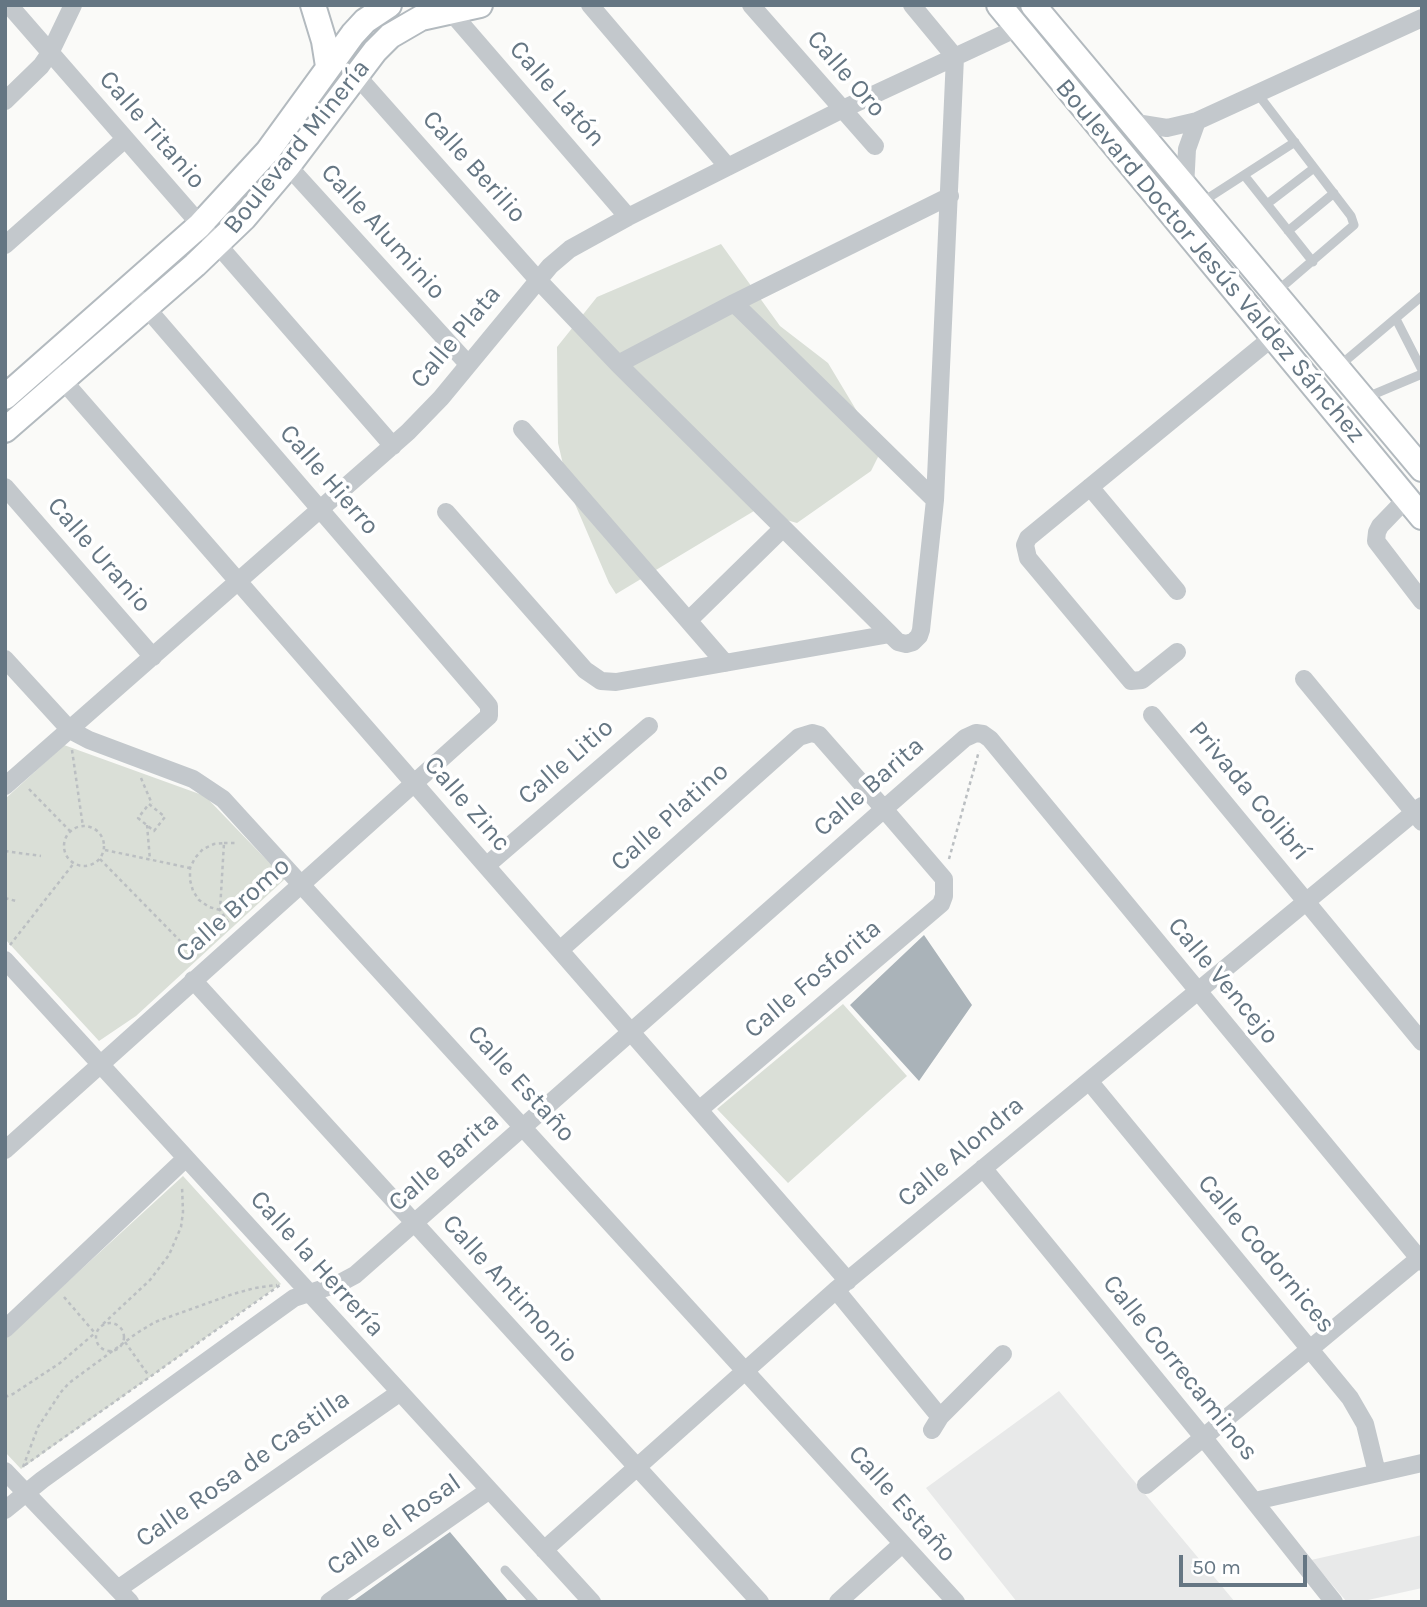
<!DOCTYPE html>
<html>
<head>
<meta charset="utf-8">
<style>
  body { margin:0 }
  #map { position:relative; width:1427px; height:1607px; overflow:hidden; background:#fafaf8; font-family:Karla,sans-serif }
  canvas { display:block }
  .frame { position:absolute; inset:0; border:7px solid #657683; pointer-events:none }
  .scale { position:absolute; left:1179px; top:1555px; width:128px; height:32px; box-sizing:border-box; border:4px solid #657683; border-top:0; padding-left:9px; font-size:21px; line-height:24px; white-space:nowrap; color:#657683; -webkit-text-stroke:5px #fff; paint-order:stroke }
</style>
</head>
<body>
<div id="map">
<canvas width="1427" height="1607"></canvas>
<div class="frame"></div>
<div class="scale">50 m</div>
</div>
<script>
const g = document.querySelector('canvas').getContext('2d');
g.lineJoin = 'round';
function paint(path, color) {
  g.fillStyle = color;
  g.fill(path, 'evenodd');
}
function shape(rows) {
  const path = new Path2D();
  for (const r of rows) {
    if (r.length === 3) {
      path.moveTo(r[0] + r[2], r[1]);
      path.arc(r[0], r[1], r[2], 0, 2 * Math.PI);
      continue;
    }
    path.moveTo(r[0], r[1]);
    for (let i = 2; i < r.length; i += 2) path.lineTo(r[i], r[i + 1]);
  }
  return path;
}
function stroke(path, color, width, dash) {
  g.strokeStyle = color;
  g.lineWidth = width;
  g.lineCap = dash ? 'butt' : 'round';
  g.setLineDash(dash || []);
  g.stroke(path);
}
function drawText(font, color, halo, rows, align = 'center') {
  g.font = font + ' Karla,sans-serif';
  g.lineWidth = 7;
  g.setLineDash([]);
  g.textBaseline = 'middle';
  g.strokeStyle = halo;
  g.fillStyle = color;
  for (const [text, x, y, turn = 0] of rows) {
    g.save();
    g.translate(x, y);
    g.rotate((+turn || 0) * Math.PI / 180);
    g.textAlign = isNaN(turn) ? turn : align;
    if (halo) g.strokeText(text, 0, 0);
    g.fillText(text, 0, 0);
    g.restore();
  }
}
const built = shape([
  [1059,1391,1235,1602,1017,1602,926,1488],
  [1422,1535,1422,1588,1359,1602,1347,1602,1311,1560]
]);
const green = shape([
  [721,244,780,326,828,363,864,423,879,455,871,471,797,523,754,511,616,594,609,583,569,490,558,443,557,347,597,297],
  [64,745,205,796,285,879,136,1016,99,1041,5,939,5,799],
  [843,1004,907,1076,788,1183,717,1109],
  [183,1176,281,1284,21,1469,5,1452,5,1339]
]);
const building = shape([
  [924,935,972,1005,919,1081,850,1005],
  [450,1532,509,1602,352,1602,412,1559]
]);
const path = shape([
  [72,750,83,827],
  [141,778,152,804],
  [29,789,71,832],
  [149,804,165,817,154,831,138,818,149,804],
  [147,825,150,860],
  [84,846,20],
  [224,843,238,843],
  [105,850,190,868],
  [5,851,41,856],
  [100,859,195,956],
  [949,859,979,751],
  [5,898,16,901],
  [220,908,248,910],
  [220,910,209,907,199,900,193,891,190,880,190,868,195,858,203,849,214,844,224,843,220,910,230,925],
  [10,945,74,863],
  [64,1297,94,1332],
  [110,1337,14],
  [103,1324,150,1280,169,1255,181,1227,183,1212,182,1186],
  [125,1342,149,1376],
  [5,1397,13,1394,60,1363,95,1333],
  [25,1465,280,1285],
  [23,1467,38,1427,61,1392,69,1383,137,1333,155,1322,233,1294,255,1288,277,1285]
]);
const lane = shape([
  [1257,93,1351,216,1354,225,1276,292],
  [1244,175,1313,262],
  [1202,202,1295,142],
  [1267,204,1314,168],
  [1288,231,1334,193],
  [1396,319,1422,370],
  [1338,367,1422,296],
  [1365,398,1422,374],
  [505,1570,534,1602]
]);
const street = shape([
  [9,5,393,446],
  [445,5,628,217],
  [590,5,728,167],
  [751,5,875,146],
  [357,76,538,280,618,364,890,634,898,642,906,644,913,642,919,636,921,630,935,500,955,57,912,5],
  [5,101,41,66,50,53,73,5],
  [1130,122,1167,128,1197,121,1422,18],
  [288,166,468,364],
  [1185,188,1187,149,1197,121],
  [5,245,125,139],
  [734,303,935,500],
  [46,361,848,1281],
  [618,364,734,303,950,196],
  [522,429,725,663],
  [5,487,153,657],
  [1090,487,1177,591],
  [1406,499,1380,526,1377,532,1376,541,1422,601],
  [446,512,585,670,601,681,616,682,890,634],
  [689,620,783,528],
  [1177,652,1142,680,1131,681,1028,558,1025,545,1028,538,1273,337],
  [5,659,70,730,89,740,193,779,223,799,956,1602],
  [1304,679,1422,822],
  [1152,715,1422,1042],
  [5,786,408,432,441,398,550,266,570,249,628,217,843,109,1017,28],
  [486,866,649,726],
  [560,950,799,737,812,733,819,735,884,809,944,879,944,896,941,904,699,1110],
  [5,960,592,1602],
  [193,980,760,1602],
  [1089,1081,1350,1398,1365,1424,1377,1473],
  [5,1150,489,716,489,706,485,701,139,299],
  [983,1168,1203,1437,1334,1602],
  [836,1290,940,1417],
  [5,1329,186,1158],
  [932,1430,940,1417,1003,1354],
  [5,1471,130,1602],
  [1146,1485,1422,1256],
  [1255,1501,1422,1463],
  [5,1510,42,1480,294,1298,340,1283,355,1275,884,809,965,738,976,733,983,734,990,739,1422,1262],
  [544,1550,836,1290,1422,806],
  [118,1589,399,1393],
  [329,1602,488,1491],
  [838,1602,902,1544]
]);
const secondary = shape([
  [313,5,324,41,328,66],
  [999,5,1422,517],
  [1033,5,1422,469],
  [5,397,199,226,268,151,353,34,365,21,389,5],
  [5,430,195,265,244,218,288,166,375,51,390,36,421,18,480,5]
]);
const streetNames = [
  ["Calle Oro",846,74,49],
  ["Calle Latón",557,94,49],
  ["Calle Titanio",152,130,49],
  ["Boulevard Minería",297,147,-51],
  ["Calle Berilio",474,167,48],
  ["Calle Aluminio",383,232,48],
  ["Boulevard Doctor Jesús Valdez Sánchez",1210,261,50],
  ["Calle Plata",456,337,-50],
  ["Calle Hierro",329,480,49],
  ["Calle Uranio",99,555,49],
  ["Calle Litio",566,762,-41],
  ["Calle Barita",869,787,-41],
  ["Privada Colibrí",1249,791,50],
  ["Calle Zinc",467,804,49],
  ["Calle Platino",670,817,-42],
  ["Calle Bromo",233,910,-42],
  ["Calle Fosforita",813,979,-40],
  ["Calle Vencejo",1223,981,50],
  ["Calle Estaño",521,1084,48],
  ["Calle Alondra",961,1152,-40],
  ["Calle Barita",444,1162,-41],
  ["Calle Codornices",1266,1254,50],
  ["Calle la Herrería",317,1264,48],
  ["Calle Antimonio",510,1289,48],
  ["Calle Correcaminos",1180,1368,51],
  ["Calle Rosa de Castilla",243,1469,-35],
  ["Calle Estaño",902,1504,48],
  ["Calle el Rosal",394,1525,-35]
];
paint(built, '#e8e9e9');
paint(green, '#dadfd7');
paint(building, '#aab3b9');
stroke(secondary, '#b3babf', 28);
stroke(path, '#bbbfc2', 2.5, [3.5, 3.5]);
stroke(lane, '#c3c8cc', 9);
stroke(street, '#c3c8cc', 18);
stroke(secondary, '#fff', 24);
drawText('26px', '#657683', '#fff', streetNames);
</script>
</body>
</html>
